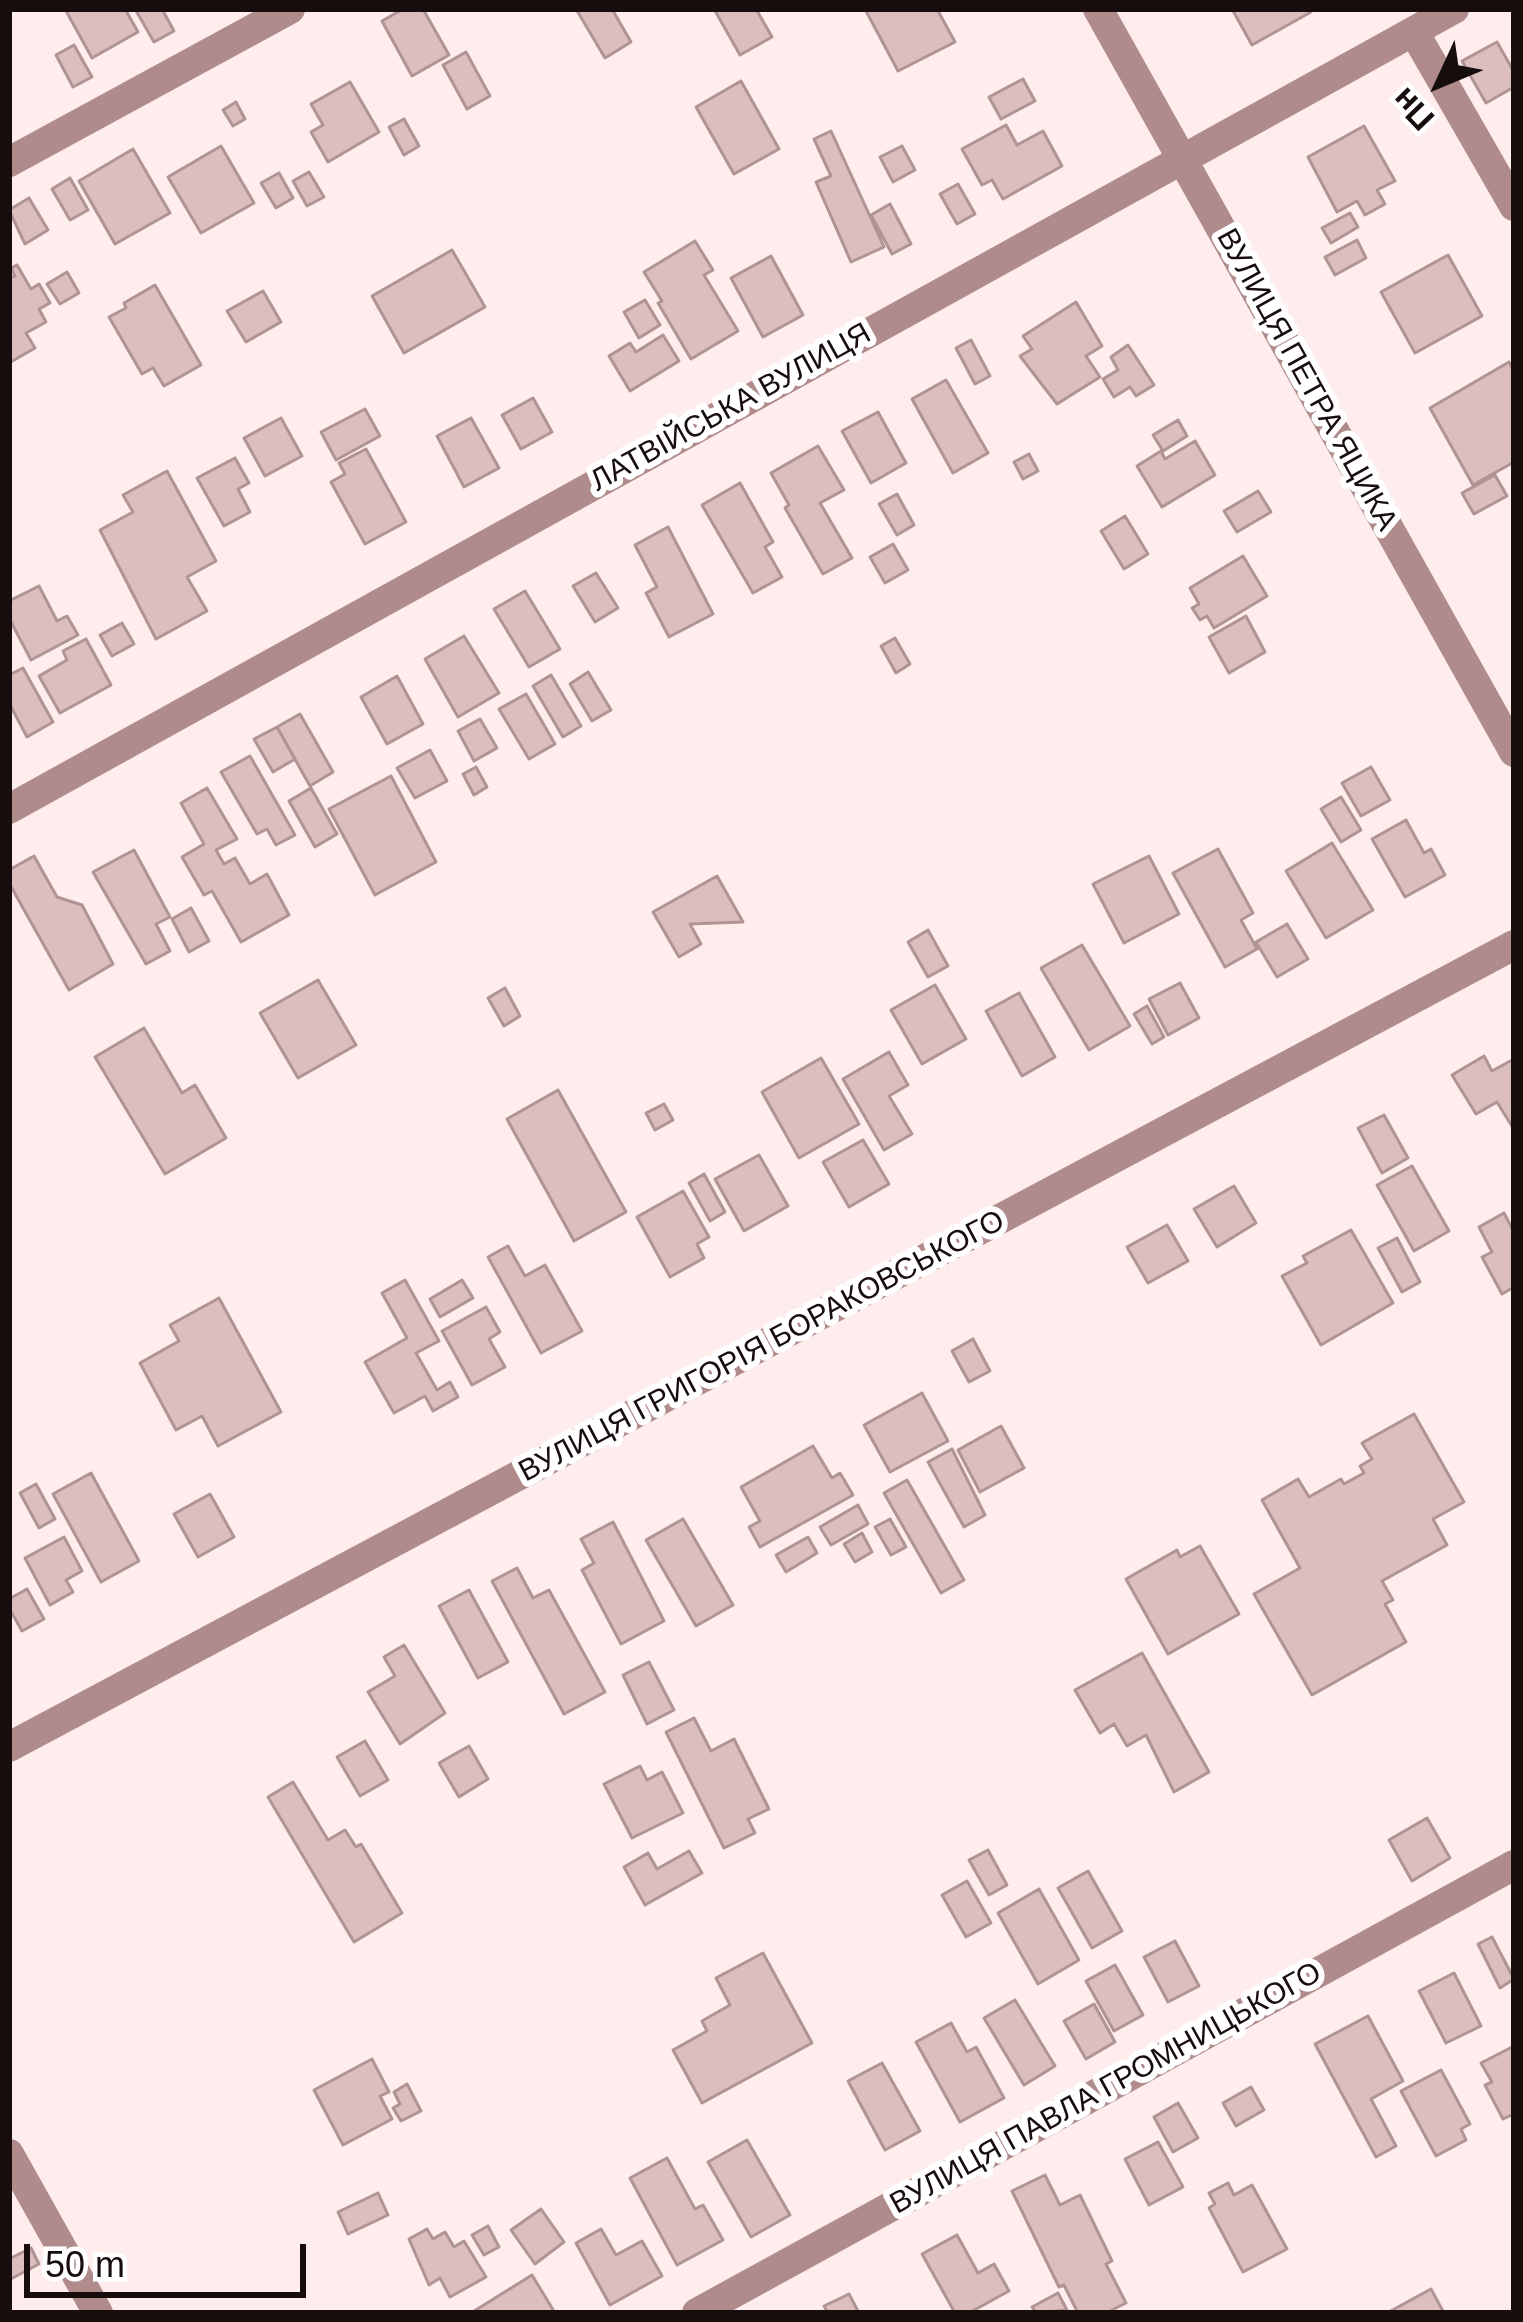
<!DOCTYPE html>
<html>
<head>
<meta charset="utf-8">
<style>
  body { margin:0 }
  #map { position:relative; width:1523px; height:2322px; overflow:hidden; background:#ffecec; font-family:Helvetica,sans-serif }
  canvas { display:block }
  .frame { position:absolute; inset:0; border:12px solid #170d0d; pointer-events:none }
  .north { position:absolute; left:1379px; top:24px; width:120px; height:120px; -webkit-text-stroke:9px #fff; paint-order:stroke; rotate:226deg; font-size:33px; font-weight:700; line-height:48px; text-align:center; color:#170d0d }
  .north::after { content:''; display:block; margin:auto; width:42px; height:54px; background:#170d0d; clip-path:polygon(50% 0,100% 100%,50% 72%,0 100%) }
  .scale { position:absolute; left:24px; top:2244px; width:282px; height:54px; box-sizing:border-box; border:6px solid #170d0d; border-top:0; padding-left:15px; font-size:36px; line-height:42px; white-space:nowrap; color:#170d0d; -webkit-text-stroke:9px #fff; paint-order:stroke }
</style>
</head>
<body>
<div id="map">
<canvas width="1523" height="2322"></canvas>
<div class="frame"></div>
<div class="north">Пн</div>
<div class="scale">50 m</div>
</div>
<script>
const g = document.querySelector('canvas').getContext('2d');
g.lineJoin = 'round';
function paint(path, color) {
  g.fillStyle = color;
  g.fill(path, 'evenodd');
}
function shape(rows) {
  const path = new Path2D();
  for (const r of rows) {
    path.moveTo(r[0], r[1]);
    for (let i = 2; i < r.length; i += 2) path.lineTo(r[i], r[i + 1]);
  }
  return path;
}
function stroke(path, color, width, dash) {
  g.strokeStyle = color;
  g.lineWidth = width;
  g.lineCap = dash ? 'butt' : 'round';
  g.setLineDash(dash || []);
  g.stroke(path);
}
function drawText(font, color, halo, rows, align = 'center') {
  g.font = font + ' Helvetica,sans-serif';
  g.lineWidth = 12;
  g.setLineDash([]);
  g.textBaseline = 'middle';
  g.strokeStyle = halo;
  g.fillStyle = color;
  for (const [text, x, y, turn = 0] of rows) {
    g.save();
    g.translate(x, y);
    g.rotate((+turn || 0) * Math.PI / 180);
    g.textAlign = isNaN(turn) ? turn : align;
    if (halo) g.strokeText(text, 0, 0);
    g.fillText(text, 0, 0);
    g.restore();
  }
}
const building = shape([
  [65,9,125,9,138,32,92,58,65,9],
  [135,9,162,9,174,31,154,42,135,9],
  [403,9,423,9,449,55,412,76,382,21,403,9],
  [576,9,612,9,631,42,605,58,576,9],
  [714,9,756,9,772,37,740,55,714,9],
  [871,9,937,9,955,42,898,71,866,11,871,9],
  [1232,9,1310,9,1311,12,1252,45,1232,9],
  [1497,42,1514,72,1514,87,1486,103,1462,61,1497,42],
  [74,45,92,77,73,87,56,55,74,45],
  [466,52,490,96,467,109,443,65,466,52],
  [1023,79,1035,101,1001,119,989,97,1023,79],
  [741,81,779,149,734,174,696,107,741,81],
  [350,82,379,132,328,162,311,132,323,125,311,104,350,82],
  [236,102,245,119,233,126,223,110,236,102],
  [404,119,419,146,404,155,389,127,404,119],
  [1006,125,1017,145,1043,131,1062,166,1003,199,992,180,982,185,962,149,1006,125],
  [1364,126,1395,181,1377,190,1385,204,1365,215,1357,201,1337,212,1308,157,1364,126],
  [831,131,884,247,851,262,816,182,831,176,814,139,831,131],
  [221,146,254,203,201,233,168,177,221,146],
  [902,146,915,170,893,182,880,157,902,146],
  [133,149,170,213,115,244,79,181,133,149],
  [309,172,324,197,307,206,293,181,309,172],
  [279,173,293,198,276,208,261,183,279,173],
  [70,178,88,210,70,220,52,189,70,178],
  [958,184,975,214,957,224,940,194,958,184],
  [29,198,48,230,25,244,9,210,29,198],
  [890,204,911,244,892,254,871,215,890,204],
  [1350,213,1358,227,1331,243,1322,228,1350,213],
  [1357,240,1366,258,1335,275,1325,257,1357,240],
  [695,241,713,270,704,275,738,331,691,359,658,303,662,301,644,272,695,241],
  [452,250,485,307,404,353,372,296,452,250],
  [1448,255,1482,316,1415,353,1381,292,1448,255],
  [771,256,803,315,763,337,731,278,771,256],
  [17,265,31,289,39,284,50,303,39,309,46,322,26,333,35,348,9,363,9,279,15,276,11,268,17,265],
  [67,272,79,293,60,304,47,284,67,272],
  [155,285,201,365,164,386,153,368,142,374,109,317,126,308,124,303,155,285],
  [263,291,281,322,246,342,227,311,263,291],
  [645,300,660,325,639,338,624,312,645,300],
  [1076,302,1102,346,1086,356,1100,377,1057,404,1020,356,1032,349,1023,336,1076,302],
  [663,335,679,361,630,391,609,356,630,343,636,352,663,335],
  [971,340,990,376,975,384,956,348,971,340],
  [1128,345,1154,385,1136,396,1130,387,1114,397,1103,379,1118,370,1111,357,1128,345],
  [1509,362,1514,371,1514,462,1473,485,1430,408,1509,362],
  [946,380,988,453,953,473,912,399,946,380],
  [533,398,552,432,521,449,502,415,533,398],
  [365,409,380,436,336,460,321,432,365,409],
  [878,412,906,463,871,483,842,431,878,412],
  [281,418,302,456,265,476,244,438,281,418],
  [471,418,499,468,464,487,437,436,471,418],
  [1178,420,1187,436,1163,451,1153,435,1178,420],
  [1195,441,1215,475,1162,507,1137,466,1161,451,1165,459,1195,441],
  [818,446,844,490,820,503,852,558,823,574,785,508,789,505,771,473,818,446],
  [366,449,406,522,365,544,331,482,345,474,339,463,366,449],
  [1029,454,1038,471,1023,479,1014,462,1029,454],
  [235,458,249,483,238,489,250,512,224,526,197,478,235,458],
  [167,471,216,561,187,577,207,611,156,639,100,530,133,512,123,495,167,471],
  [1495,475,1507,496,1474,514,1462,493,1495,475],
  [740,483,773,542,765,547,782,577,753,593,702,505,740,483],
  [1258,491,1271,512,1237,532,1224,511,1258,491],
  [897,494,914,525,897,535,879,504,897,494],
  [1125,516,1148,554,1124,569,1101,531,1125,516],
  [668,527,713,614,669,637,646,593,657,587,635,545,668,527],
  [893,544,908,570,885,583,870,557,893,544],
  [1243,556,1267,596,1214,628,1207,616,1200,620,1192,608,1199,604,1190,588,1243,556],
  [596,573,618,608,595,622,573,586,596,573],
  [39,586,57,621,67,616,78,635,31,660,9,618,9,601,39,586],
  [525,591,560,649,529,667,494,609,525,591],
  [1246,616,1265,652,1229,673,1209,637,1246,616],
  [122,623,134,644,112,656,100,635,122,623],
  [464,636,499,693,458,717,425,659,464,636],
  [895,638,910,664,896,673,881,646,895,638],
  [86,639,111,685,60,713,39,676,67,660,63,651,86,639],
  [23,668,53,722,27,737,9,703,9,675,23,668],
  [588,672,611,710,592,721,570,684,588,672],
  [551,675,581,726,563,737,533,686,551,675],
  [397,676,423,724,387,744,361,697,397,676],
  [526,694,555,744,529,759,499,709,526,694],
  [300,714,333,772,310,786,277,727,300,714],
  [480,719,497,748,474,761,458,731,480,719],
  [277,727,295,759,273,772,254,739,277,727],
  [430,750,447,781,415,798,397,768,430,750],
  [250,756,295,835,276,845,267,829,257,834,221,772,250,756],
  [476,767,487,787,474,795,463,774,476,767],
  [1371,767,1390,800,1361,816,1342,783,1371,767],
  [391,776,436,862,375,895,329,809,391,776],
  [207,788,237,839,216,850,224,864,235,858,250,884,267,874,289,915,241,942,212,891,204,895,182,857,204,844,181,803,207,788],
  [311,788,337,834,315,847,289,801,311,788],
  [1341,797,1361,830,1341,842,1321,809,1341,797],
  [1406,820,1424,853,1431,849,1445,875,1405,897,1372,839,1406,820],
  [1332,843,1373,910,1326,938,1286,871,1332,843],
  [1218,849,1253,913,1241,920,1257,949,1225,967,1173,873,1218,849],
  [134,850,170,917,156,924,170,951,146,964,93,872,134,850],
  [34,856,57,897,82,905,113,964,69,990,9,883,9,870,34,856],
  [1149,856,1179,914,1124,943,1093,884,1149,856],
  [717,876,743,922,690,924,701,944,679,957,653,912,717,876],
  [191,908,209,941,189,952,172,919,191,908],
  [1287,924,1308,959,1277,977,1256,942,1287,924],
  [928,930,948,966,928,977,908,942,928,930],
  [1082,945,1130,1026,1089,1050,1041,968,1082,945],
  [318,980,356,1045,298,1078,260,1013,318,980],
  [1180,983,1199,1018,1168,1035,1149,999,1180,983],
  [935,985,966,1039,922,1064,891,1010,935,985],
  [505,988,520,1016,504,1026,488,998,505,988],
  [1019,993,1055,1057,1022,1076,986,1011,1019,993],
  [1147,1006,1164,1037,1152,1044,1134,1014,1147,1006],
  [144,1028,182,1093,195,1085,226,1138,165,1174,95,1057,144,1028],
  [889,1052,908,1085,889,1096,912,1134,884,1150,843,1079,889,1052],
  [1484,1056,1492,1071,1514,1059,1513,1128,1497,1102,1476,1114,1452,1075,1484,1056],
  [821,1058,859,1124,799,1158,762,1092,821,1058],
  [558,1090,626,1212,574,1241,507,1119,558,1090],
  [664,1104,673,1120,655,1130,646,1113,664,1104],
  [1384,1115,1408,1158,1382,1173,1358,1128,1384,1115],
  [863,1140,889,1184,849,1207,823,1162,863,1140],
  [759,1155,788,1206,744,1231,715,1179,759,1155],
  [1412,1166,1449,1231,1414,1251,1377,1185,1412,1166],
  [704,1174,725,1212,710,1221,689,1183,704,1174],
  [1234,1186,1256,1223,1217,1247,1194,1209,1234,1186],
  [683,1191,709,1237,697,1244,704,1258,670,1277,637,1217,683,1191],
  [1504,1213,1514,1232,1514,1287,1502,1294,1482,1257,1492,1252,1479,1227,1504,1213],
  [1167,1225,1188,1261,1148,1283,1127,1247,1167,1225],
  [1351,1230,1393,1303,1321,1345,1282,1276,1307,1263,1303,1256,1351,1230],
  [1397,1238,1420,1282,1402,1292,1378,1248,1397,1238],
  [508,1246,525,1276,545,1265,582,1331,541,1353,488,1257,508,1246],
  [405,1280,439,1341,416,1353,437,1390,450,1382,458,1397,433,1411,425,1396,394,1413,365,1362,407,1338,382,1293,405,1280],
  [462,1280,473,1298,440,1317,430,1299,462,1280],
  [219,1298,281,1412,218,1446,202,1416,176,1430,140,1363,179,1341,170,1325,219,1298],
  [486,1307,500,1332,489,1339,505,1367,472,1385,442,1331,486,1307],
  [973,1339,990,1371,969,1382,952,1351,973,1339],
  [922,1393,948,1441,890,1472,864,1425,922,1393],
  [1414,1414,1464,1502,1433,1519,1447,1545,1382,1581,1393,1600,1385,1604,1406,1642,1312,1695,1254,1594,1300,1568,1262,1500,1298,1479,1309,1497,1341,1479,1344,1484,1364,1473,1360,1466,1372,1459,1362,1443,1414,1414],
  [1001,1426,1024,1468,980,1492,958,1450,1001,1426],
  [813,1446,832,1478,840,1473,853,1495,760,1547,749,1527,760,1521,741,1487,813,1446],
  [952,1449,985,1515,964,1527,928,1462,952,1449],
  [91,1473,139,1561,101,1582,53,1494,91,1473],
  [907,1480,964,1580,941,1593,884,1493,907,1480],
  [36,1484,55,1519,39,1528,20,1493,36,1484],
  [210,1494,234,1537,198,1557,174,1514,210,1494],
  [858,1505,868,1524,831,1545,820,1527,858,1505],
  [683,1519,733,1605,696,1626,646,1540,683,1519],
  [890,1519,906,1547,891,1555,875,1527,890,1519],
  [613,1522,664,1621,621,1644,582,1570,594,1563,581,1539,613,1522],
  [862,1533,872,1552,855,1562,844,1544,862,1533],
  [64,1537,82,1571,66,1580,73,1592,50,1605,25,1558,64,1537],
  [808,1537,817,1553,786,1572,776,1555,808,1537],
  [1200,1546,1239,1614,1168,1654,1126,1579,1177,1550,1180,1557,1200,1546],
  [517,1568,533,1598,549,1590,605,1692,564,1714,492,1581,517,1568],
  [27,1589,44,1619,22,1631,9,1608,9,1599,27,1589],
  [469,1590,508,1662,478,1678,439,1606,469,1590],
  [404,1645,445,1713,400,1744,368,1692,395,1676,384,1657,404,1645],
  [1142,1653,1209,1772,1174,1792,1146,1735,1127,1746,1114,1724,1100,1733,1075,1690,1142,1653],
  [649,1662,674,1710,647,1724,623,1675,649,1662],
  [694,1718,711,1751,734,1739,769,1809,748,1819,755,1833,724,1848,666,1732,694,1718],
  [365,1741,388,1780,360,1796,337,1757,365,1741],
  [469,1746,488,1779,459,1797,439,1763,469,1746],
  [640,1766,647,1780,662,1772,683,1813,632,1838,604,1784,640,1766],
  [293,1782,328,1840,345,1830,356,1847,361,1844,402,1913,354,1942,268,1797,293,1782],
  [1427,1818,1450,1858,1412,1881,1389,1840,1427,1818],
  [988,1850,1007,1885,989,1895,969,1860,988,1850],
  [689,1851,702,1873,645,1905,624,1867,648,1853,657,1869,689,1851],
  [1088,1871,1122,1931,1092,1948,1058,1888,1088,1871],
  [967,1881,991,1923,966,1937,942,1895,967,1881],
  [1039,1889,1079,1960,1038,1984,998,1913,1039,1889],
  [1492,1937,1514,1979,1500,1988,1478,1944,1492,1937],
  [1175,1941,1199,1986,1168,2002,1144,1957,1175,1941],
  [763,1953,812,2043,702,2103,673,2050,707,2031,702,2021,730,2005,716,1978,763,1953],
  [1115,1965,1143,2015,1114,2031,1086,1981,1115,1965],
  [1454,1973,1481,2026,1446,2043,1419,1991,1454,1973],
  [1015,2000,1055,2066,1024,2085,984,2018,1015,2000],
  [1094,2004,1115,2042,1086,2059,1064,2021,1094,2004],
  [1368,2016,1403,2081,1371,2099,1396,2146,1376,2157,1315,2044,1368,2016],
  [951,2023,967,2052,976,2047,1004,2098,960,2122,916,2042,951,2023],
  [1514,2046,1514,2114,1503,2119,1485,2085,1492,2082,1481,2063,1514,2046],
  [372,2059,389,2092,380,2096,392,2119,343,2145,314,2090,372,2059],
  [882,2063,920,2131,885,2150,848,2081,882,2063],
  [1441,2070,1470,2124,1461,2129,1466,2140,1436,2156,1401,2091,1441,2070],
  [407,2084,421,2111,401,2121,393,2108,400,2104,394,2092,407,2084],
  [1251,2087,1264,2110,1236,2126,1223,2103,1251,2087],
  [1178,2103,1198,2138,1173,2152,1154,2117,1178,2103],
  [747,2140,790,2215,751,2237,708,2162,747,2140],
  [1158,2142,1183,2187,1149,2205,1125,2159,1158,2142],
  [667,2158,695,2209,703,2205,723,2240,677,2265,630,2178,667,2158],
  [1045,2175,1060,2205,1080,2195,1112,2261,1106,2264,1126,2303,1106,2313,1078,2313,1064,2285,1059,2287,1012,2191,1045,2175],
  [1228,2183,1234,2195,1252,2185,1287,2249,1243,2272,1209,2208,1215,2204,1209,2193,1228,2183],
  [378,2193,388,2215,348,2234,338,2212,378,2193],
  [541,2209,564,2242,535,2264,511,2230,541,2209],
  [488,2226,499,2247,484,2255,472,2235,488,2226],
  [427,2229,433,2239,445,2232,454,2247,464,2241,486,2277,450,2297,440,2278,429,2285,409,2239,427,2229],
  [601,2229,616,2255,642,2241,662,2276,610,2305,576,2243,601,2229],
  [957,2235,978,2273,994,2264,1009,2291,969,2313,955,2313,922,2254,957,2235],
  [31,2248,39,2264,9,2280,9,2259,31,2248],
  [532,2275,555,2313,471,2313,532,2275],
  [1431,2289,1444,2313,1387,2313,1431,2289],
  [1058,2293,1067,2310,1036,2313,1032,2307,1058,2293],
  [849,2294,859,2313,828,2313,824,2306,849,2294]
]);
const minor = shape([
  [1098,9,1514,752],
  [1414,32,1514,206],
  [9,162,290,9],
  [9,809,1454,9],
  [9,1747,1514,945],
  [9,2154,98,2313],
  [697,2313,1514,1865]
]);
const streetNames = [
  ["ВУЛИЦЯ ПЕТРА ЯЦИКА",1306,380,61],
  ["ЛАТВІЙСЬКА ВУЛИЦЯ",731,408,-29],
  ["ВУЛИЦЯ ГРИГОРІЯ БОРАКОВСЬКОГО",762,1347,-28],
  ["ВУЛИЦЯ ПАВЛА ГРОМНИЦЬКОГО",1106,2089,-29]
];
paint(building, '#dcbebf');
stroke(building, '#b09494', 3);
stroke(minor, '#af8b8b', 30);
drawText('30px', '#170d0d', '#fff', streetNames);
</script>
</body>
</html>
